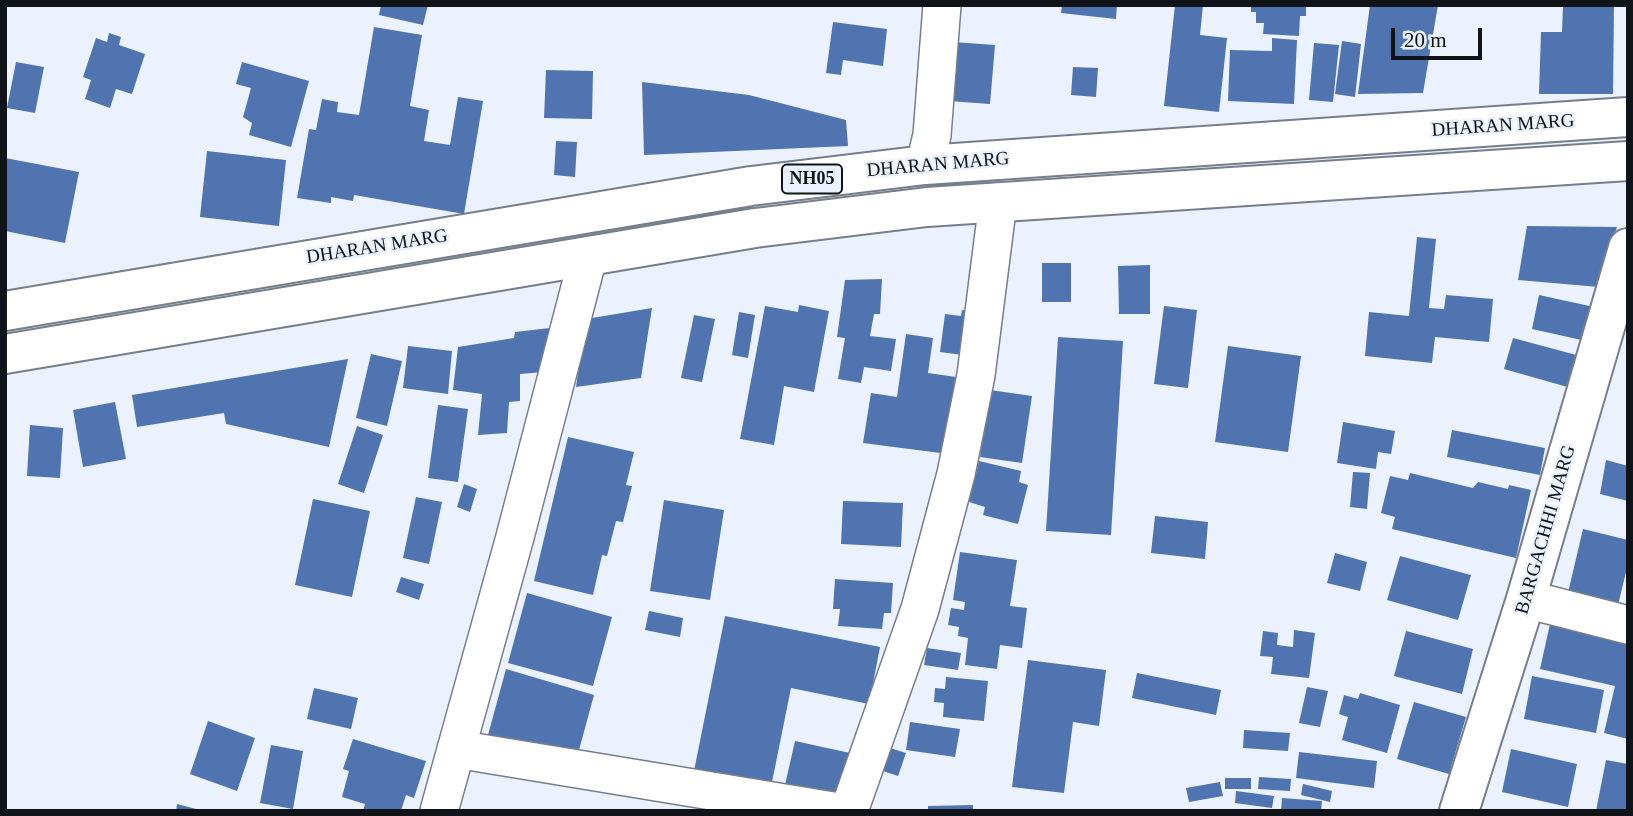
<!DOCTYPE html>
<html>
<head>
<meta charset="utf-8">
<style>
  body { margin:0 }
  #map { position:relative; width:1633px; height:816px; overflow:hidden; background:#ebf2fd; font-family:"Times New Roman",serif }
  canvas { display:block }
  .frame { position:absolute; inset:0; border:7px solid #101317; pointer-events:none }
  .scale { position:absolute; left:1391px; top:28px; width:91px; height:32px; box-sizing:border-box; border:4px solid #101317; border-top:0; padding-left:9px; font-size:21px; line-height:24px; white-space:nowrap; color:#101317; -webkit-text-stroke:5px #ebf2fd; paint-order:stroke }
</style>
</head>
<body>
<div id="map">
<canvas width="1633" height="816"></canvas>
<div class="frame"></div>
<div class="scale">20 m</div>
</div>
<script>
const g = document.querySelector('canvas').getContext('2d');
g.lineJoin = 'round';
function paint(path, color) {
  g.fillStyle = color;
  g.fill(path, 'evenodd');
}
function shape(rows) {
  const path = new Path2D();
  for (const r of rows) {
    path.moveTo(r[0], r[1]);
    for (let i = 2; i < r.length; i += 2) path.lineTo(r[i], r[i + 1]);
  }
  return path;
}
function stroke(path, color, width, dash) {
  g.strokeStyle = color;
  g.lineWidth = width;
  g.lineCap = dash ? 'butt' : 'round';
  g.setLineDash(dash || []);
  g.stroke(path);
}
function drawText(font, color, halo, rows, align = 'center') {
  g.font = font + ' "Times New Roman",serif';
  g.lineWidth = 5;
  g.setLineDash([]);
  g.textBaseline = 'middle';
  g.strokeStyle = halo;
  g.fillStyle = color;
  for (const [text, x, y, turn = 0] of rows) {
    g.save();
    g.translate(x, y);
    g.rotate((+turn || 0) * Math.PI / 180);
    g.textAlign = isNaN(turn) ? turn : align;
    if (halo) g.strokeText(text, 0, 0);
    g.fillText(text, 0, 0);
    g.restore();
  }
}
const building = shape([
  [381,5,428,5,423,25,379,15],
  [1062,5,1117,5,1116,19,1061,13],
  [1175,5,1203,5,1200,35,1227,38,1219,112,1164,106],
  [1251,5,1306,5,1306,16,1300,16,1299,36,1263,34,1264,23,1256,23,1256,12,1251,12],
  [1370,5,1438,5,1423,93,1358,94],
  [1563,5,1614,5,1613,94,1539,94,1541,32,1562,32],
  [833,22,887,29,883,66,843,60,841,75,826,73],
  [374,27,422,35,410,106,429,110,424,141,450,145,458,97,483,101,464,214,354,195,353,201,331,197,331,203,297,198,309,129,316,130,322,99,338,102,337,112,359,115],
  [109,33,121,37,119,45,145,54,132,94,116,89,110,108,85,99,91,80,83,77,96,38,107,42],
  [1272,38,1297,40,1294,104,1228,101,1230,50,1272,51],
  [1342,41,1361,44,1355,97,1335,94],
  [953,42,995,45,990,104,949,101],
  [1314,43,1339,45,1333,102,1309,100],
  [16,62,44,67,35,113,7,108],
  [242,62,309,81,291,147,249,135,252,123,243,117,251,88,236,84],
  [1073,67,1098,68,1096,97,1071,95],
  [546,70,593,71,592,119,544,118],
  [642,82,749,95,846,120,848,146,644,155],
  [556,141,577,142,575,177,554,175],
  [207,151,286,160,279,226,200,217],
  [5,158,79,172,65,243,5,231],
  [1527,226,1617,227,1599,287,1518,280],
  [1417,237,1436,239,1429,308,1444,309,1446,295,1493,299,1489,342,1435,337,1432,363,1365,356,1369,312,1409,316],
  [1042,263,1071,263,1071,302,1042,302],
  [1150,265,1150,314,1119,314,1118,266],
  [882,279,880,314,874,314,870,336,896,339,891,371,864,367,861,383,838,379,845,338,837,337,845,280],
  [1539,295,1594,307,1586,341,1532,329],
  [799,305,829,311,814,392,784,386,774,445,740,439,765,306,798,312],
  [1164,306,1197,310,1188,388,1154,384],
  [652,308,641,378,576,387,586,319],
  [962,310,977,312,963,355,940,352,945,314,961,316],
  [739,312,755,315,748,358,732,355],
  [694,315,715,319,702,382,681,378],
  [550,328,544,372,520,374,520,401,509,402,507,433,478,435,482,394,453,390,458,347,514,338,515,332],
  [906,334,933,338,928,373,956,377,954,394,956,455,863,443,871,393,897,397],
  [1058,337,1123,341,1111,535,1046,531],
  [1513,338,1580,356,1571,388,1504,369],
  [408,346,452,351,448,394,403,388],
  [1228,346,1301,356,1288,452,1215,442],
  [371,354,402,361,387,426,356,418],
  [348,359,329,447,226,424,224,413,137,427,132,395],
  [990,390,1032,396,1022,463,980,457],
  [115,402,126,459,83,467,73,410],
  [438,405,468,409,458,482,428,478],
  [1343,422,1395,431,1391,454,1378,452,1376,469,1337,463],
  [30,425,63,428,60,478,27,476],
  [357,426,383,435,364,493,338,484],
  [1452,430,1545,448,1540,475,1447,457],
  [568,437,634,452,626,485,632,486,623,522,616,521,607,556,602,555,593,595,534,581],
  [1606,460,1628,466,1628,501,1600,494],
  [979,461,1021,471,1019,482,1028,485,1018,524,983,515,985,507,969,502],
  [1353,472,1370,473,1367,509,1350,507],
  [1410,473,1473,488,1478,482,1508,489,1509,485,1531,490,1516,558,1392,529,1395,517,1381,513,1390,476,1408,480],
  [464,484,477,489,470,512,457,507],
  [416,497,442,502,429,564,403,558],
  [313,499,370,511,352,597,295,585],
  [664,500,724,510,710,600,650,591],
  [843,501,903,503,901,547,841,544],
  [1155,516,1208,522,1205,559,1151,553],
  [1583,529,1628,540,1628,572,1626,572,1617,609,1567,597],
  [960,552,1017,560,1010,606,1027,608,1022,648,1000,645,997,669,965,665,968,638,958,636,959,627,948,625,951,608,964,610,965,602,953,600],
  [1335,553,1367,562,1360,591,1327,583],
  [1400,556,1471,575,1458,620,1387,600],
  [401,577,424,584,419,600,396,592],
  [835,579,893,583,891,613,884,613,882,629,838,626,840,609,833,609],
  [527,593,612,617,593,686,508,663],
  [649,611,683,618,680,637,645,630],
  [725,616,880,647,869,704,791,688,770,792,693,776],
  [1550,624,1628,643,1628,739,1604,733,1615,686,1540,669],
  [1294,630,1315,633,1309,678,1271,674,1273,657,1260,656,1263,631,1278,633,1277,645,1293,647],
  [1406,631,1473,649,1462,694,1394,676],
  [927,648,961,653,958,670,924,665],
  [1028,660,1106,670,1099,726,1073,722,1064,793,1012,787],
  [506,669,594,695,576,761,488,735],
  [1137,673,1221,690,1216,715,1132,698],
  [1532,676,1604,690,1596,733,1524,719],
  [946,677,988,681,984,721,943,717,944,703,934,702,935,688,945,689],
  [1307,687,1328,691,1320,727,1299,723],
  [314,688,358,698,351,729,307,719],
  [1360,693,1400,705,1387,753,1342,740,1348,717,1339,714,1344,695,1358,699],
  [1414,702,1466,717,1449,774,1397,759],
  [208,721,255,738,237,791,190,774],
  [910,722,960,729,955,757,906,750],
  [1244,730,1290,733,1288,751,1243,748],
  [353,739,426,761,414,798,406,795,401,811,363,811,365,804,342,797,349,771,343,769],
  [795,741,850,753,840,798,785,785],
  [271,745,303,751,293,809,260,803],
  [890,748,906,753,898,776,883,771],
  [1511,749,1577,764,1568,807,1502,792],
  [1299,752,1377,761,1374,788,1296,778],
  [1606,760,1628,764,1628,811,1596,811],
  [1259,777,1291,779,1290,791,1258,789],
  [1225,778,1251,778,1251,789,1225,789],
  [1220,782,1223,796,1189,802,1186,788],
  [1303,784,1332,791,1330,802,1301,795],
  [1236,791,1274,796,1272,808,1235,803],
  [1282,798,1322,801,1321,811,1281,811],
  [177,804,200,810,200,811,176,811],
  [973,805,973,811,928,811,928,806]
]);
const minor = shape([
  [925,165,932,135,942,5],
  [1526,599,1628,625],
  [456,749,833,811],
  [439,811,515,537,588,257],
  [849,811,920,609,956,474,976,375,998,202]
]);
const major = shape([
  [5,311,751,186,925,165,1628,117],
  [5,354,755,228,927,207,1628,161],
  [1459,811,1526,599,1628,248]
]);
const shields = [
  [812,179,60]
];
const shieldNames = [
  ["NH05",812,179]
];
const streetNames = [
  ["DHARAN MARG",1503,126,-4],
  ["DHARAN MARG",938,165,-5],
  ["DHARAN MARG",377,247,-9],
  ["BARGACHHI MARG",1546,530,-74]
];
paint(building, '#5074af');
stroke(minor, '#777e8a', 40);
stroke(major, '#777e8a', 42);
stroke(minor, '#fff', 37);
stroke(major, '#fff', 38);
for (const [x, y, w] of shields) {
  const box = new Path2D();
  box.roundRect(x - w / 2, y - 14.5, w, 29, 5);
  g.fillStyle = '#ebf2fd';
  g.fill(box);
  stroke(box, '#101317', 2);
}
drawText('bold 18px', '#101317', null, shieldNames);
drawText('19px', '#101317', '#ebf2fd', streetNames);
</script>
</body>
</html>
